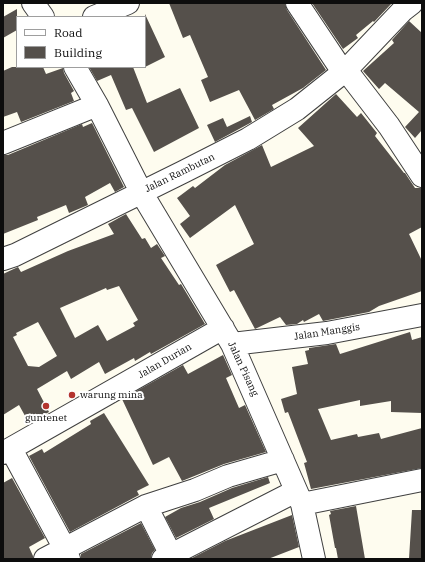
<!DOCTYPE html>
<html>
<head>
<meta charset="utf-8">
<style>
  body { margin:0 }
  #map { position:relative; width:425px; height:562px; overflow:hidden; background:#fefcef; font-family:"IBM Plex Serif",serif }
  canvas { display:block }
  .frame { position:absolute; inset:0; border:4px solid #0d0d0d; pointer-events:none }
  .legend { position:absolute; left:16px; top:16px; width:130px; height:52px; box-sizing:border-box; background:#fff; border:1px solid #9e9e9e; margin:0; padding:5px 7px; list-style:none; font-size:12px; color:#0d0d0d }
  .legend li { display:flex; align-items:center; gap:8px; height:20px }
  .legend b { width:20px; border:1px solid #9e9e9e }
</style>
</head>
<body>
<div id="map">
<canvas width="425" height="562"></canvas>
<div class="frame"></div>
<ul class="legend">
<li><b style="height:5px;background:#fff"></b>Road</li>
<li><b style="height:11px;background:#55504b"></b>Building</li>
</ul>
</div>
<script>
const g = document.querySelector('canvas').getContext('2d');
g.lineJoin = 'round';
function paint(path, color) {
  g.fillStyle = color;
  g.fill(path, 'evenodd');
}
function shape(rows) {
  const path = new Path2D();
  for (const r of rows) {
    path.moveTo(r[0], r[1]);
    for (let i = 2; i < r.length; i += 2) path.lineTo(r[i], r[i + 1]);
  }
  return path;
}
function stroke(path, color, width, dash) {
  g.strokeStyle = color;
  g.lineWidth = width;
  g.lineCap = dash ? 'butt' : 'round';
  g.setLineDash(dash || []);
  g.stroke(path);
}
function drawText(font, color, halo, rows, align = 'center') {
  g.font = font + ' "IBM Plex Serif",serif';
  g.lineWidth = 4;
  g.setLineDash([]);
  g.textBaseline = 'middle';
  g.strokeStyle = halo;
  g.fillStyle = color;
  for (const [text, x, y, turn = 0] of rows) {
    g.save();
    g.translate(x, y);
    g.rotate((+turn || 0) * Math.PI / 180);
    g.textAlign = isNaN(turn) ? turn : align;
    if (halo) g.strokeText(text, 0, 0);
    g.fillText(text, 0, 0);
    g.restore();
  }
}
const building = shape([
  [169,3,285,3,287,10,326,70,303,88,272,105,274,109,255,120,239,90,210,102,201,80,208,77,190,35,183,38],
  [312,3,392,3,374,22,373,21,356,35,358,38,343,49],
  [17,9,17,30,3,38,3,17],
  [145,14,165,57,145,67],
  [409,21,422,33,422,130,415,138,405,127,419,112,385,83,379,89,363,71,394,43,392,40],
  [12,67,43,67,46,74,63,68,64,73,74,91,71,93,74,101,21,122,17,112,3,117,3,71],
  [89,67,133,67,147,103,180,88,199,128,154,152,132,108,126,110,111,75,97,81],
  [336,94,357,117,361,113,377,133,375,136,404,173,405,173,415,188,422,188,422,227,409,234,422,261,422,291,379,306,369,312,323,321,319,314,304,322,303,320,297,324,286,325,280,317,255,329,234,290,230,292,216,265,254,244,235,205,190,238,180,224,190,216,177,198,193,186,195,188,225,165,262,145,271,167,314,146,298,128],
  [250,116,252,122,215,142,207,125,223,118,227,127],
  [92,123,124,187,115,192,110,183,85,197,88,205,69,213,66,205,37,217,38,220,3,234,3,155,8,155,82,124,83,127],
  [126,214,142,239,145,238,151,248,157,244,165,256,161,258,179,285,181,284,205,324,151,354,150,352,135,361,134,358,105,374,99,362,71,379,67,371,37,389,49,412,29,423,19,405,3,415,3,274,18,267,21,272,68,251,114,234,108,224],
  [119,286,138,320,133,323,135,326,107,341,98,325,75,338,60,308,106,288,107,290],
  [38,322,57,356,39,367,28,366,13,337,17,335,16,333],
  [410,332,412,340,422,337,422,413,391,412,391,401,360,406,360,400,318,409,331,440,357,434,358,437,379,433,381,439,422,428,422,468,311,489,304,463,307,462,288,412,285,413,281,399,297,394,292,367,308,364,305,351,309,350,309,348,336,344,340,354],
  [223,355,232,375,226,378,239,408,245,405,266,452,224,464,182,481,169,457,153,465,122,399,183,365,188,374],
  [104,413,149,485,137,491,139,495,70,532,29,456,42,449,44,453,91,424,90,421],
  [268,477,270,483,209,508,214,519,176,538,165,517,181,508,200,502,232,488],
  [12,478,45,538,29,547,33,556,33,559,3,559,3,483],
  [356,506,365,559,338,559,336,548,335,548,329,515,331,514,330,511],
  [412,510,422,510,422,559,409,559],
  [292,515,299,547,268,559,190,559,225,541],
  [141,523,155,550,152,553,151,559,81,559,81,554]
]);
const minor = shape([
  [33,3,43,17],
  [297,3,343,72],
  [94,17,128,3],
  [75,67,97,105,141,192,232,344,302,504,314,559],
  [346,70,389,126,422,176],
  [3,143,97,105],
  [3,259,15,255,183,172,248,139,297,109,346,70,403,10,412,3],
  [232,344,327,333,422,315],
  [11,449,65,549,69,559],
  [3,453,223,328],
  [302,504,422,480],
  [146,506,173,559],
  [45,559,146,506,195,490,228,476,283,460],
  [163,559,296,491]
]);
const markers = [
  [72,395,4,"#b4342f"],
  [46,406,4,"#b4342f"]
];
const streetNames = [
  ["Jalan Rambutan",180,173,-26],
  ["Jalan Manggis",327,332,-9],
  ["Jalan Durian",165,361,-30],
  ["Jalan Pisang",243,369,65]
];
const poiNames = [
  ["warung mina",80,395],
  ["guntenet",46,418,"center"]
];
paint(building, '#55504b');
stroke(minor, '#404040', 24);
stroke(minor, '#fff', 22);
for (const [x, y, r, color] of markers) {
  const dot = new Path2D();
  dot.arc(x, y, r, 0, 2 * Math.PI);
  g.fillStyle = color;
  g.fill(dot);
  stroke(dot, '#fff', 1.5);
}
drawText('10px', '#0d0d0d', '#fff', streetNames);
drawText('10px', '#0d0d0d', '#fff', poiNames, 'left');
</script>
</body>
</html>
